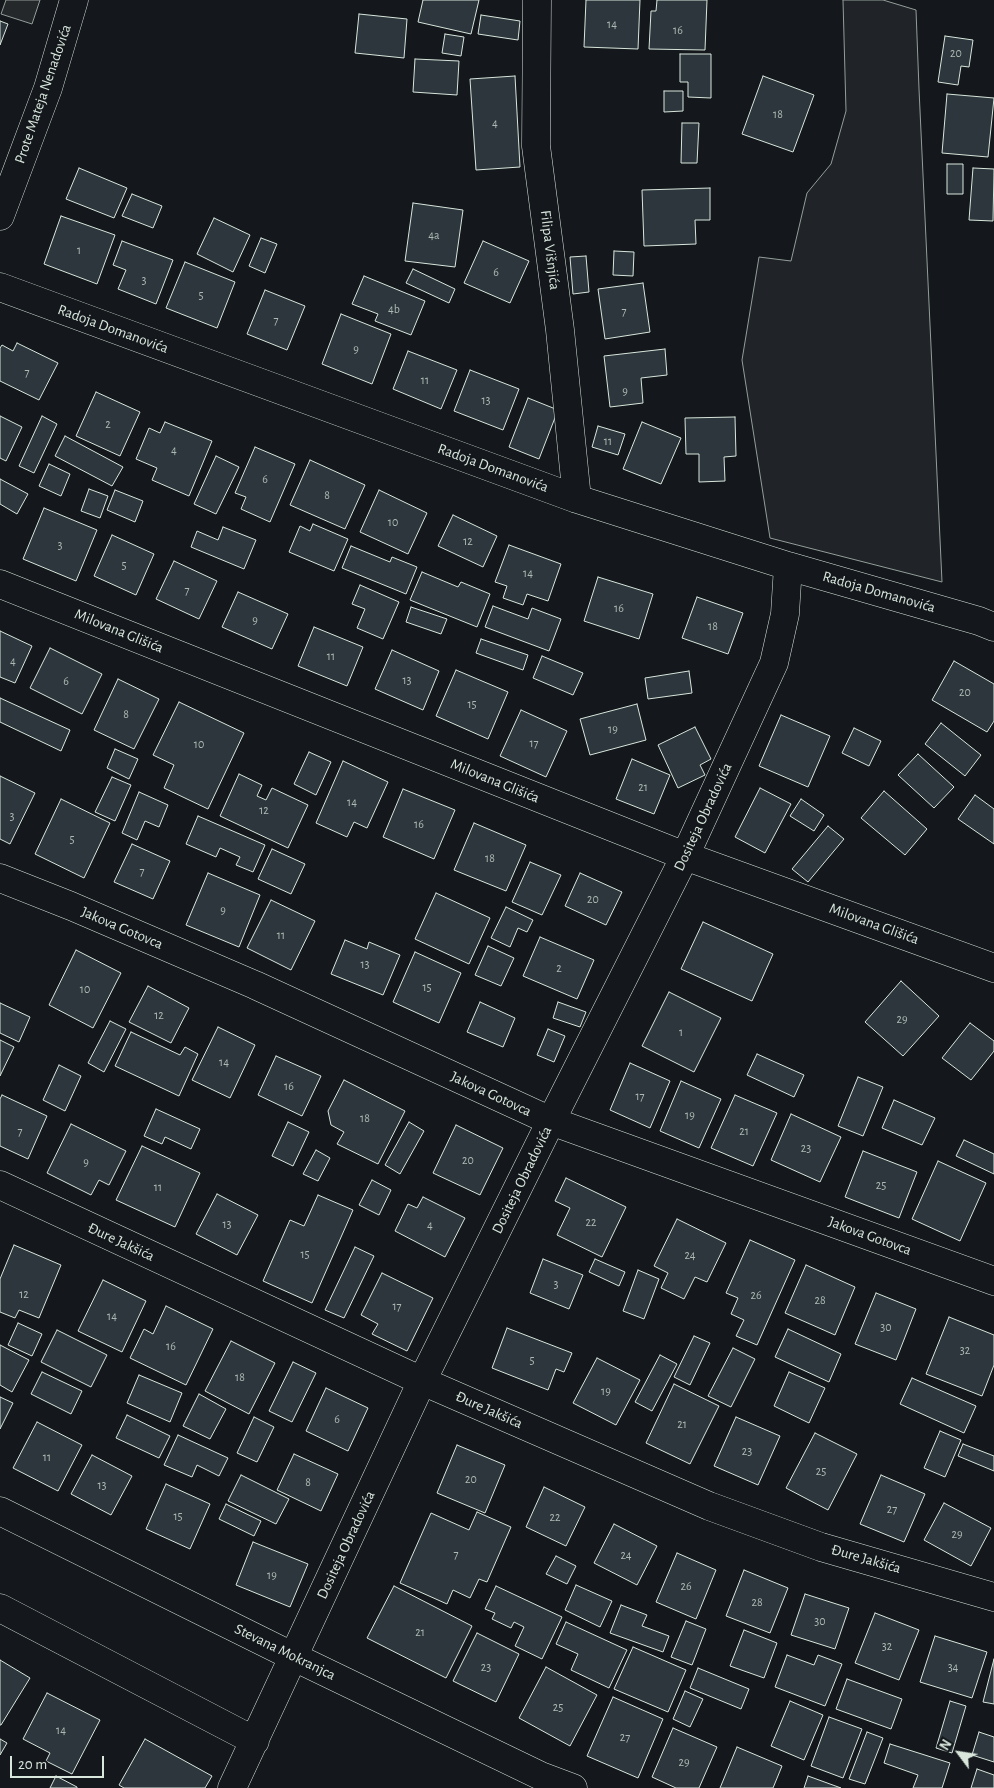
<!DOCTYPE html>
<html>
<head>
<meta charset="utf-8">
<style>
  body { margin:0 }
  #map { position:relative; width:994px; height:1788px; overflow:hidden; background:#14181c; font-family:"Alegreya Sans",sans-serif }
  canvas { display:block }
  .north { position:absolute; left:934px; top:1728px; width:50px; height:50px; -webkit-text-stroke:4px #14181c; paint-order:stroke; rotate:301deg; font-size:14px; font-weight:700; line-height:20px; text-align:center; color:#d8e6dc }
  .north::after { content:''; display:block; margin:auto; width:18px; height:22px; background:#d8e6dc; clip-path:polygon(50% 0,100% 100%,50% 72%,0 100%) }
  .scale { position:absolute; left:10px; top:1756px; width:94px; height:22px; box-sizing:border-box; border:2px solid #d8e6dc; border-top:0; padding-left:6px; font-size:15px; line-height:18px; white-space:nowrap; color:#d8e6dc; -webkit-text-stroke:4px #14181c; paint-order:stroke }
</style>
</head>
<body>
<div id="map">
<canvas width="994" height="1788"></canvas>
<div class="north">N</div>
<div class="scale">20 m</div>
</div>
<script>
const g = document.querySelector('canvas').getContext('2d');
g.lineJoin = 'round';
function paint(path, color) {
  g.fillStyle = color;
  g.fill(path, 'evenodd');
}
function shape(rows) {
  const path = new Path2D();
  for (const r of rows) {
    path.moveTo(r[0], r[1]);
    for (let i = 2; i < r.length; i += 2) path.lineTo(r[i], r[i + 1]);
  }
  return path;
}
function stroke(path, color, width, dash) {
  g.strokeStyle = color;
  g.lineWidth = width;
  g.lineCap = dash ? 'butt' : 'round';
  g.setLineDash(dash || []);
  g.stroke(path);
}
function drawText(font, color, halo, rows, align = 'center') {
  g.font = font + ' "Alegreya Sans",sans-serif';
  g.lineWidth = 4;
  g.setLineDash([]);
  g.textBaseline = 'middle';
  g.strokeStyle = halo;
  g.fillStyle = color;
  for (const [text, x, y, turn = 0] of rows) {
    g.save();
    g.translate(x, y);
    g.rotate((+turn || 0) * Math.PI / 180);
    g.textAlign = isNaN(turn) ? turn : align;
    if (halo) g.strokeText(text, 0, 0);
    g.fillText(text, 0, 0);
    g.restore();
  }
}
const green = shape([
  [843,0,883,0,916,10,919,89,942,582,770,538,742,360,759,257,791,261,807,193,831,164,846,111,843,0]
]);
const parking = shape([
  [6,0,40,0,32,24,1,14,6,0]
]);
const building = shape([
  [423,0,479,0,471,34,418,22,423,0],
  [586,0,640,0,638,49,584,47,586,0],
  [657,0,707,0,705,50,649,49,651,11,656,11,657,0],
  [359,14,407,19,404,58,355,53,359,14],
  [481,15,520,21,518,40,478,34,481,15],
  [0,21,8,24,0,45,0,21],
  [445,34,464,37,461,56,442,53,445,34],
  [945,36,973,40,969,67,961,66,958,85,938,82,945,36],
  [680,54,711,54,711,98,688,97,688,82,680,82,680,54],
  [415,59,459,61,457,95,413,92,415,59],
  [515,76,520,167,476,170,470,79,515,76],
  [763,76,814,95,793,152,742,134,763,76],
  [664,91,683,91,683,111,664,112,664,91],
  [947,94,994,98,988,157,942,153,947,94],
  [682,123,699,123,697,163,681,163,682,123],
  [947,164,963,164,963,194,947,194,947,164],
  [79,168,127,188,114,218,66,199,79,168],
  [973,168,994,169,993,221,969,220,973,168],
  [710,188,710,220,695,220,696,244,644,246,642,190,710,188],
  [132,194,162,206,153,228,122,216,132,194],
  [413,203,463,210,455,267,405,261,413,203],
  [61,216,115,235,97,284,44,264,61,216],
  [214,218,250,235,233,272,197,254,214,218],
  [261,238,277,244,265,273,249,266,261,238],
  [122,241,173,260,156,304,118,289,126,270,113,265,122,241],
  [483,241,529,261,510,303,464,283,483,241],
  [614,251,634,252,633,276,613,275,614,251],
  [586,256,589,292,573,294,570,257,586,256],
  [185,262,235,282,217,328,166,308,185,262],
  [413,269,455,289,449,303,406,283,413,269],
  [364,276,425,301,411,335,375,321,378,314,352,304,364,276],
  [643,283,650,332,605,339,598,289,643,283],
  [265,290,305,306,287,350,247,334,265,290],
  [341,314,391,334,372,384,322,364,341,314],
  [17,343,58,363,39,400,0,381,0,348,2,345,13,351,17,343],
  [665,349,667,375,641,378,643,403,610,407,604,356,665,349],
  [408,351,457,370,441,409,393,389,408,351],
  [470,370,519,389,503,430,454,411,470,370],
  [96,392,140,412,120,456,76,436,96,392],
  [528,398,558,410,539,459,509,447,528,398],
  [0,416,22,427,6,461,0,458,0,416],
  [42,416,57,424,34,473,19,466,42,416],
  [735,417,736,456,724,457,725,481,699,482,699,454,686,454,685,418,735,417],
  [165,422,212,441,189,496,152,480,157,468,136,459,149,428,160,433,165,422],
  [642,422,681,438,661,484,623,469,642,422],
  [598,426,625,434,618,455,592,447,598,426],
  [65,436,123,467,112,486,55,456,65,436],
  [255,447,295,464,270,522,241,509,246,497,235,493,255,447],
  [216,456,239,467,216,514,194,504,216,456],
  [310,460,365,485,345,529,290,505,310,460],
  [49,464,70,474,61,496,39,486,49,464],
  [0,479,28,494,17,514,0,504,0,479],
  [89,489,108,496,100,518,81,511,89,489],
  [115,490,143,501,135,522,107,510,115,490],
  [379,490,427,513,408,554,360,532,379,490],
  [44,508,97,530,76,581,23,559,44,508],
  [453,515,497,536,483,567,438,546,453,515],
  [313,524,348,539,334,571,289,552,300,526,310,531,313,524],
  [223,527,256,540,244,569,191,547,197,531,218,540,223,527],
  [112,535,154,554,136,595,94,576,112,535],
  [509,545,561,564,548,601,527,594,523,605,503,598,507,586,495,582,509,545],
  [351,546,390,562,392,557,417,567,406,594,342,568,351,546],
  [174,561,217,581,199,619,156,599,174,561],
  [422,572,458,587,461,582,490,594,477,627,410,600,422,572],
  [598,577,653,594,639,639,584,621,598,577],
  [360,585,399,602,383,639,357,628,365,609,352,604,360,585],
  [238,592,288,614,272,649,222,627,238,592],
  [697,597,743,613,728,654,682,638,697,597],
  [493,606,528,619,532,608,561,619,549,651,485,627,493,606],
  [411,607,447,619,441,634,406,622,411,607],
  [314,627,363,647,347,686,298,666,314,627],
  [0,631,32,646,15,683,0,677,0,631],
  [481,639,528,655,523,670,476,653,481,639],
  [50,648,102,674,82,714,30,688,50,648],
  [392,650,439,671,423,710,375,689,392,650],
  [542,656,583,673,573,695,533,678,542,656],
  [954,661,994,684,994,721,987,732,932,700,954,661],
  [456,670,508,692,488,739,436,716,456,670],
  [689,671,692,693,648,699,645,678,689,671],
  [118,679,159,699,134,749,94,730,118,679],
  [0,698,70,730,61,751,0,722,0,698],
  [179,702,244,733,208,809,164,788,174,765,153,755,179,702],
  [637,704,646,740,590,755,580,719,637,704],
  [521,710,567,731,546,777,500,756,521,710],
  [781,715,830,736,808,787,759,766,781,715],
  [941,723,981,755,965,776,925,744,941,723],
  [695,727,711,759,700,765,705,775,678,788,658,745,695,727],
  [854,728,881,741,869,766,842,753,854,728],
  [115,749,138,759,129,779,107,768,115,749],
  [309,752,331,762,316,795,294,784,309,752],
  [918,754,954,787,934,808,898,775,918,754],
  [632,759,670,775,654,814,616,799,632,759],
  [343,761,388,782,367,828,354,822,347,837,316,823,343,761],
  [239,774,262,785,257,796,266,800,272,788,308,805,288,848,220,816,239,774],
  [0,776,35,793,10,844,0,839,0,776],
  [112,777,131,785,115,821,95,812,112,777],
  [760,788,791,804,765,853,735,837,760,788],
  [403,789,455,810,434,859,383,837,403,789],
  [884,791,927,829,905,855,861,818,884,791],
  [139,792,168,805,159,827,145,821,137,840,122,833,139,792],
  [975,795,994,809,994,844,958,819,975,795],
  [61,799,110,823,84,878,35,854,61,799],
  [801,799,824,815,814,831,790,816,801,799],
  [198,816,265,845,253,872,236,865,240,857,220,848,216,857,186,844,198,816],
  [474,823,526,845,506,891,454,870,474,823],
  [828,826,844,839,808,882,792,869,828,826],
  [132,844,170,861,153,899,114,882,132,844],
  [272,849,305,864,291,894,258,879,272,849],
  [530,862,561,875,542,915,512,902,530,862],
  [208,873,260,895,239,947,186,925,208,873],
  [580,873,622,892,606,925,565,906,580,873],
  [436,893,490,918,469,964,415,939,436,893],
  [271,900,315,921,291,970,247,948,271,900],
  [506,907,533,920,527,932,518,928,510,947,491,938,506,907],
  [703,922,773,954,752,1001,681,969,703,922],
  [540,937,594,960,577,999,523,976,540,937],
  [345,940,367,949,369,942,400,955,383,995,331,974,345,940],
  [488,946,514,958,501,986,475,975,488,946],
  [76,950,121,973,93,1028,49,1005,76,950],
  [415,952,461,973,439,1023,393,1002,415,952],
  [901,981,939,1016,903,1056,865,1022,901,981],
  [148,986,189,1008,171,1043,129,1022,148,986],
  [669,992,721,1018,694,1072,642,1046,669,992],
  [480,1002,515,1018,503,1047,467,1032,480,1002],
  [558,1002,586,1012,580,1027,553,1018,558,1002],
  [0,1003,30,1017,19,1042,0,1033,0,1003],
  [110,1021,126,1029,104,1072,88,1063,110,1021],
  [970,1023,994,1041,994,1051,971,1080,942,1058,970,1023],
  [218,1027,255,1045,230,1098,192,1080,218,1027],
  [548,1029,565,1036,554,1062,537,1055,548,1029],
  [131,1032,180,1055,185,1047,198,1054,179,1096,115,1066,131,1032],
  [0,1040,14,1047,0,1076,0,1040],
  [757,1054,804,1075,794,1097,747,1075,757,1054],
  [276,1056,321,1076,302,1116,258,1095,276,1056],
  [630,1063,670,1081,650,1128,610,1110,630,1063],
  [59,1065,81,1076,65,1111,43,1100,59,1065],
  [858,1077,883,1087,863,1136,838,1126,858,1077],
  [344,1080,405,1111,378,1164,337,1144,344,1132,331,1125,328,1111,344,1080],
  [681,1081,721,1099,699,1148,660,1131,681,1081],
  [2,1095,47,1116,28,1159,0,1146,0,1099,2,1095],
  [735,1095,777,1113,753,1166,711,1148,735,1095],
  [894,1100,935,1118,922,1145,882,1128,894,1100],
  [156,1109,200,1129,191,1149,165,1137,162,1144,144,1136,156,1109],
  [791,1114,841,1137,820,1182,771,1160,791,1114],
  [288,1122,309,1132,293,1166,272,1156,288,1122],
  [409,1122,424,1131,400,1174,385,1165,409,1122],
  [71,1124,126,1151,109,1185,99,1180,91,1195,47,1173,71,1124],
  [456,1125,503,1148,480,1195,433,1173,456,1125],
  [964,1140,994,1154,994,1174,956,1156,964,1140],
  [142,1146,200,1173,175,1227,116,1200,142,1146],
  [316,1150,330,1158,318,1181,303,1174,316,1150],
  [863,1151,917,1172,899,1218,845,1197,863,1151],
  [938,1161,986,1183,960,1241,912,1219,938,1161],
  [566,1178,626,1207,602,1257,557,1235,570,1208,555,1201,566,1178],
  [372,1180,391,1190,379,1215,359,1205,372,1180],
  [217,1194,258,1215,237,1255,196,1234,217,1194],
  [318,1195,353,1210,312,1303,263,1281,290,1220,304,1226,318,1195],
  [423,1197,465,1218,445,1257,395,1231,408,1204,417,1208,423,1197],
  [677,1219,726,1243,707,1282,695,1277,684,1299,661,1288,668,1273,654,1266,677,1219],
  [750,1240,795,1260,757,1345,736,1336,744,1320,731,1314,738,1298,726,1293,750,1240],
  [14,1245,61,1265,39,1318,19,1310,15,1318,0,1312,0,1279,14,1245],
  [355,1247,374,1256,344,1318,325,1310,355,1247],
  [543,1259,583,1275,569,1309,530,1293,543,1259],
  [595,1259,625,1272,619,1286,589,1272,595,1259],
  [806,1265,855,1287,835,1335,785,1313,806,1265],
  [638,1270,659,1279,644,1319,623,1311,638,1270],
  [382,1273,433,1298,407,1351,372,1334,378,1324,361,1315,382,1273],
  [103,1280,146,1301,122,1352,78,1331,103,1280],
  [876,1293,916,1309,896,1360,855,1344,876,1293],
  [166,1306,213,1329,186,1385,130,1358,144,1329,153,1334,166,1306],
  [949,1317,994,1335,994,1365,982,1396,926,1374,949,1317],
  [18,1323,42,1334,32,1356,8,1345,18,1323],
  [507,1328,572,1353,564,1372,556,1369,548,1390,492,1368,507,1328],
  [788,1329,841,1354,829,1382,775,1357,788,1329],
  [57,1330,107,1355,91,1387,41,1362,57,1330],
  [694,1336,710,1343,690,1385,674,1377,694,1336],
  [231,1341,275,1363,249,1414,205,1391,231,1341],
  [0,1345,29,1360,12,1392,0,1385,0,1345],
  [733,1348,755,1359,731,1407,708,1396,733,1348],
  [660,1355,677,1364,652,1411,635,1402,660,1355],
  [597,1358,640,1380,616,1425,573,1403,597,1358],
  [293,1362,316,1373,292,1422,269,1411,293,1362],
  [42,1372,82,1391,71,1414,31,1394,42,1372],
  [789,1372,825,1388,809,1423,774,1406,789,1372],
  [139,1375,182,1393,170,1422,127,1403,139,1375],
  [912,1378,976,1406,964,1433,900,1404,912,1378],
  [674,1384,719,1406,690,1464,646,1443,674,1384],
  [326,1388,368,1408,348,1451,306,1431,326,1388],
  [199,1394,226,1409,210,1439,183,1426,199,1394],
  [0,1397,13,1403,0,1429,0,1397],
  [127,1415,170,1436,159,1458,116,1438,127,1415],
  [254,1417,274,1427,257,1462,237,1453,254,1417],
  [736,1417,780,1436,758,1485,714,1466,736,1417],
  [37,1422,82,1445,58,1491,13,1468,37,1422],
  [940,1431,961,1440,945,1477,924,1468,940,1431],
  [815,1433,857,1454,828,1510,786,1488,815,1433],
  [178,1435,228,1458,219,1476,197,1465,192,1477,164,1465,178,1435],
  [963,1444,994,1456,994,1471,958,1456,963,1444],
  [457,1445,505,1465,485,1513,437,1493,457,1445],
  [294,1454,338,1474,321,1511,277,1490,294,1454],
  [92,1455,132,1476,111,1515,71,1494,92,1455],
  [241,1475,289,1499,276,1524,228,1501,241,1475],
  [881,1475,925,1494,904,1542,860,1524,881,1475],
  [166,1484,210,1504,190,1549,146,1529,166,1484],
  [544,1487,585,1507,566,1546,526,1527,544,1487],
  [944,1503,991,1528,971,1566,924,1540,944,1503],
  [226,1504,261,1521,254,1536,219,1519,226,1504],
  [477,1512,511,1527,487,1582,479,1579,470,1598,453,1590,447,1604,400,1583,431,1513,469,1530,477,1512],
  [614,1524,657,1546,637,1585,594,1563,614,1524],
  [253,1542,308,1564,290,1607,236,1585,253,1542],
  [677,1553,716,1570,696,1619,656,1602,677,1553],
  [556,1556,576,1566,567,1584,546,1574,556,1556],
  [744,1570,788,1588,770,1633,726,1616,744,1570],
  [576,1585,612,1601,600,1627,565,1610,576,1585],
  [394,1586,472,1626,446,1678,367,1638,394,1586],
  [496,1586,562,1617,542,1659,515,1646,524,1627,514,1622,511,1628,492,1619,495,1613,485,1609,496,1586],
  [805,1594,849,1608,835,1649,791,1635,805,1594],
  [621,1605,647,1615,642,1626,669,1636,663,1652,610,1633,621,1605],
  [875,1613,919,1630,899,1680,855,1663,875,1613],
  [686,1621,706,1629,692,1665,671,1657,686,1621],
  [566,1622,627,1650,609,1688,571,1670,578,1654,556,1644,566,1622],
  [744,1630,777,1643,764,1678,730,1666,744,1630],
  [477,1633,519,1654,496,1702,453,1681,477,1633],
  [935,1636,987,1652,972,1698,920,1682,935,1636],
  [633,1647,686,1670,668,1712,614,1689,633,1647],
  [787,1655,814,1665,818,1655,842,1664,825,1706,775,1687,787,1655],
  [994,1659,994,1704,983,1702,994,1659],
  [0,1660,30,1678,1,1725,0,1725,0,1660],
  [546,1667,597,1695,570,1746,519,1718,546,1667],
  [698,1668,749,1689,741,1709,690,1688,698,1668],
  [847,1679,902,1699,891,1729,836,1709,847,1679],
  [685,1691,703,1699,690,1727,673,1719,685,1691],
  [47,1693,100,1720,72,1774,46,1761,50,1753,23,1739,47,1693],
  [613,1697,663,1719,638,1778,587,1756,613,1697],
  [790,1701,823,1715,804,1760,771,1746,790,1701],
  [950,1701,966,1706,952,1753,936,1748,950,1701],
  [829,1717,862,1729,843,1778,811,1766,829,1717],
  [673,1728,717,1747,699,1788,676,1788,652,1777,673,1728],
  [867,1732,883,1738,865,1784,849,1779,867,1732],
  [979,1732,994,1737,994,1762,972,1755,979,1732],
  [0,1739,7,1743,0,1755,0,1739],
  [145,1739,212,1776,205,1788,124,1788,119,1785,145,1739],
  [890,1744,950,1763,942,1788,913,1788,918,1775,884,1763,890,1744],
  [737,1747,782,1766,773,1788,720,1788,737,1747],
  [977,1769,994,1775,994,1788,971,1788,977,1769],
  [56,1776,77,1787,77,1788,50,1788,56,1776],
  [808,1776,841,1788,804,1788,808,1776]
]);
const minor = shape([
  [537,0,536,146,560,330,577,499],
  [0,216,48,88,74,0],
  [0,287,577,499,788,566,979,621,994,627],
  [0,584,685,856,994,968],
  [0,878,71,906,255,985,551,1121,994,1281],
  [0,1185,422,1381,709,1506,821,1547,994,1597],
  [0,1511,294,1657,541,1776,573,1788],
  [0,1608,255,1741],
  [232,1788,422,1381,551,1121,685,856,774,663,785,614,788,566]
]);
const numberNames = [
  ["14",612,24],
  ["16",678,30],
  ["20",956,53],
  ["18",778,114],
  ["4",495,123],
  ["4a",434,235],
  ["1",79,250],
  ["6",496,272],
  ["3",144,280],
  ["5",201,295],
  ["4b",394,309],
  ["7",624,311],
  ["7",276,320],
  ["9",356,349],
  ["7",27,372],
  ["11",425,380],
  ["9",625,391],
  ["13",486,400],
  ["2",108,424],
  ["11",608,441],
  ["4",174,450],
  ["6",265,479],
  ["8",327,495],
  ["10",393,522],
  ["12",468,541],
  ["3",60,545],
  ["5",124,565],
  ["14",528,573],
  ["7",187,590],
  ["16",619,608],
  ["9",255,620],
  ["18",713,626],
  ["11",331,656],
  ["4",13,661],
  ["13",407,680],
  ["6",66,681],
  ["20",965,692],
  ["15",472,704],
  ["8",126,714],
  ["19",613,729],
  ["17",534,743],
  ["10",199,744],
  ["21",643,787],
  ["14",352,802],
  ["12",264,810],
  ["3",12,816],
  ["16",419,824],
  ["5",72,839],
  ["18",490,858],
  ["7",142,871],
  ["20",593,899],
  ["9",223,910],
  ["11",281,935],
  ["13",365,964],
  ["2",559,968],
  ["15",427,987],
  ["10",85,989],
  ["12",159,1015],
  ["29",902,1019],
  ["1",681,1032],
  ["14",224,1062],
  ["16",289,1086],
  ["17",640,1096],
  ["19",690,1115],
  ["18",365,1118],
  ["7",20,1131],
  ["21",744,1131],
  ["23",806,1148],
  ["20",468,1160],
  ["9",86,1162],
  ["25",881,1185],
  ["11",158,1187],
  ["22",591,1222],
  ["13",227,1224],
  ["4",430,1225],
  ["15",305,1254],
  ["24",690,1255],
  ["3",556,1284],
  ["12",24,1294],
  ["26",756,1295],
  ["28",820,1300],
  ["17",397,1306],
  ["14",112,1316],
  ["30",886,1327],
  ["16",171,1346],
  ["32",965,1350],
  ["5",532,1360],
  ["18",240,1377],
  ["19",606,1391],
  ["6",337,1419],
  ["21",682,1424],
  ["23",747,1451],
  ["11",47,1457],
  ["25",821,1471],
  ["20",471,1479],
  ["8",308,1482],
  ["13",102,1485],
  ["27",892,1509],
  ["15",178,1516],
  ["22",555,1517],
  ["29",957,1534],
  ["7",456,1554],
  ["24",626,1555],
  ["19",272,1575],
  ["26",686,1586],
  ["28",757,1602],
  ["30",820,1621],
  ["21",420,1632],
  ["32",887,1646],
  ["23",486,1667],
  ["34",953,1667],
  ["25",558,1707],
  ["14",61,1730],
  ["27",625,1737],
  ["29",684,1762]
];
const streetNames = [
  ["Prote Mateja Nenadovića",43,94,-71],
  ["Filipa Višnjića",550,250,83],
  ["Radoja Domanovića",113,329,20],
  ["Radoja Domanovića",493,468,20],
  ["Radoja Domanovića",879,592,16],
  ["Milovana Glišića",119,631,22],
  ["Milovana Glišića",495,781,22],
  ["Dositeja Obradovića",703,817,-65],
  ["Milovana Glišića",874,924,20],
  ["Jakova Gotovca",122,928,23],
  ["Jakova Gotovca",491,1094,25],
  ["Dositeja Obradovića",522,1180,-64],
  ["Jakova Gotovca",870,1236,20],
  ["Đure Jakšića",121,1242,25],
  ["Đure Jakšića",489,1410,24],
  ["Dositeja Obradovića",346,1545,-65],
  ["Đure Jakšića",866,1559,16],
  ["Stevana Mokranjca",285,1652,26]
];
paint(green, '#202428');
stroke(green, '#939e99', 1);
paint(parking, '#24282b');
stroke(parking, '#939e99', 1);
paint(building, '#2c363c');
stroke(building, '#d8e6dc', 1);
stroke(minor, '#d8e6dc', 29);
stroke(minor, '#14181c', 28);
drawText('12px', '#adbab4', null, numberNames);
drawText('15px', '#d8e6dc', '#14181c', streetNames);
</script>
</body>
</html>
